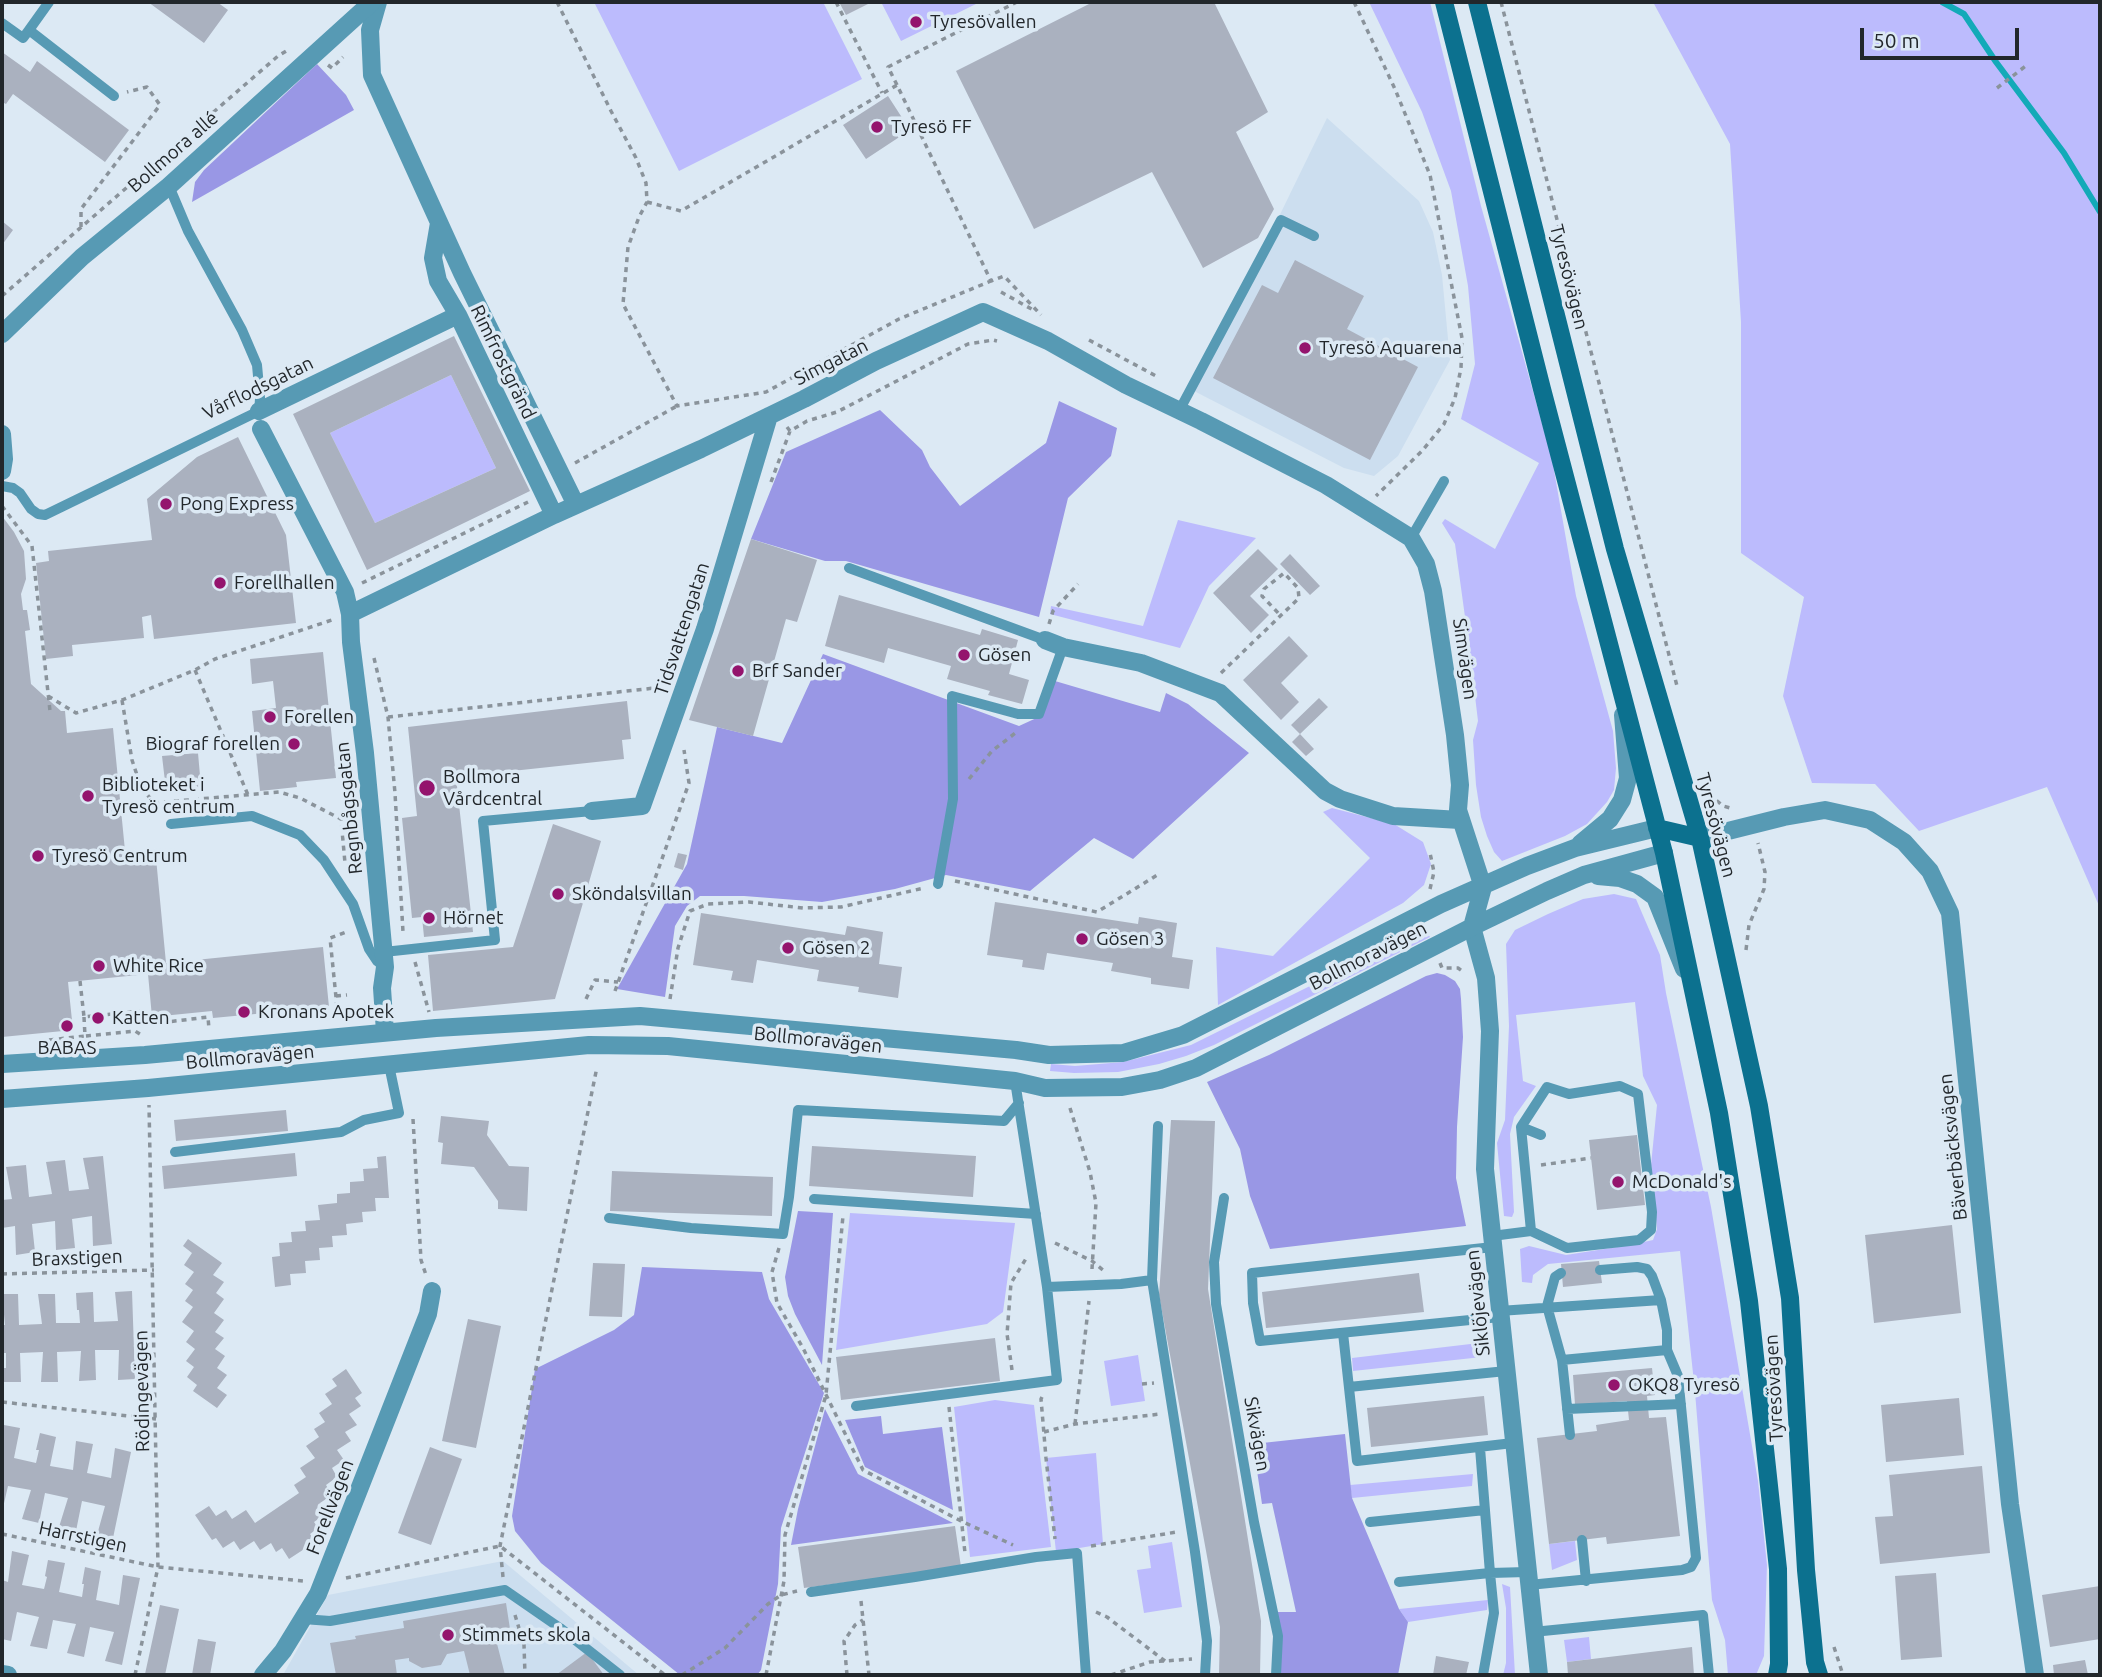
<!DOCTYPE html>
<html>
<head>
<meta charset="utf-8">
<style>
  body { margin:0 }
  #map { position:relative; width:2102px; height:1677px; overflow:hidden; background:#dce9f4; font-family:Ubuntu,sans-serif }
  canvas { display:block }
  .frame { position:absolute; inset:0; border:4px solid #22272b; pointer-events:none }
  .scale { position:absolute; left:1860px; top:28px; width:159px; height:32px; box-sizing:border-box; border:4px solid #22272b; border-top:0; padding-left:9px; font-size:21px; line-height:24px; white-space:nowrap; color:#22272b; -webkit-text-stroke:5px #dce9f4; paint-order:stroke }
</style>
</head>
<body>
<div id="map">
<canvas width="2102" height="1677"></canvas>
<div class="frame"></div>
<div class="scale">50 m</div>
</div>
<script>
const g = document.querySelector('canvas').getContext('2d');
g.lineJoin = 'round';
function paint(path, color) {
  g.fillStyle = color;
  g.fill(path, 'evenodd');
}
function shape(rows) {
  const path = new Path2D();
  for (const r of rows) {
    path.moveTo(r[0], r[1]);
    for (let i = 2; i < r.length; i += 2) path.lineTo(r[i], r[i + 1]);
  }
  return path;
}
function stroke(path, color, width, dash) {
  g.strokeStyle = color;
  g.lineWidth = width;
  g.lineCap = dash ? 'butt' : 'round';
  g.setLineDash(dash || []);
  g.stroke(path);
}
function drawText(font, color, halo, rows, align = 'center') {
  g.font = font + ' Ubuntu,sans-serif';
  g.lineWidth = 7;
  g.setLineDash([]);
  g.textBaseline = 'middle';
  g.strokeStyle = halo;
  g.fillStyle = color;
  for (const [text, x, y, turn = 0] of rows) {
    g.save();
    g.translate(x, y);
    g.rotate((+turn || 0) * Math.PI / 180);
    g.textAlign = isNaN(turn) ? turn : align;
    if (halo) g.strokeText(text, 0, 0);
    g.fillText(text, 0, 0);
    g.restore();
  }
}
const built = shape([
  [1327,118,1419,201,1433,232,1442,275,1450,360,1398,456,1374,476,1344,468,1194,391],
  [503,1561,639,1675,283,1675,328,1595]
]);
const green = shape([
  [594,2,823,2,862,79,679,171],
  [881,2,980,2,901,41],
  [1369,2,1430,2,1481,206,1552,459,1576,596,1613,731,1616,768,1614,790,1607,802,1587,824,1565,836,1502,861,1494,852,1487,836,1481,817,1476,785,1473,740,1478,721,1469,646,1455,544,1442,523,1445,519,1495,549,1539,463,1461,419,1475,364,1468,286,1451,191,1422,112],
  [1653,2,2100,2,2100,908,2047,787,1919,831,1875,784,1812,783,1783,696,1804,597,1741,553,1741,322,1730,144],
  [451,375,496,468,375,523,330,433],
  [1178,520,1256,538,1209,586,1180,648,1050,614,1051,606,1143,626],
  [1332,808,1394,824,1423,842,1431,864,1424,885,1403,903,1218,1005,1216,947,1273,956,1370,858,1323,812],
  [1614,894,1636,899,1660,955,1666,993,1711,1207,1758,1481,1767,1565,1764,1656,1756,1675,1728,1675,1725,1640,1712,1600,1695,1392,1680,1251,1548,1264,1533,1275,1532,1283,1522,1282,1520,1249,1529,1246,1566,1255,1630,1245,1653,1240,1657,1229,1651,1165,1657,1105,1643,1076,1635,1002,1516,1015,1523,1081,1536,1086,1514,1117,1510,1134,1514,1212,1512,1217,1504,1216,1497,1143,1505,1120,1509,1026,1506,944,1515,930,1548,914,1583,899],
  [1425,929,1430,937,1214,1045,1186,1056,1159,1064,1118,1072,1074,1073,1050,1071,1051,1064,1075,1066,1123,1062,1191,1045],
  [850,1213,1015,1223,1003,1312,987,1324,836,1350],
  [1479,1343,1482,1357,1353,1371,1352,1358],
  [1138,1355,1145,1401,1111,1406,1104,1361],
  [995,1400,1034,1405,1051,1547,970,1557,954,1407],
  [1096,1453,1103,1544,1056,1552,1046,1458],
  [1473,1474,1472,1486,1352,1498,1350,1485],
  [1575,1541,1577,1560,1552,1570,1549,1544],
  [1172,1542,1182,1607,1144,1613,1137,1570,1151,1568,1148,1546],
  [1502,1584,1510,1587,1515,1675,1503,1675,1506,1663,1506,1608],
  [1488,1600,1487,1610,1408,1622,1399,1609],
  [1589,1637,1591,1659,1567,1662,1564,1640]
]);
const forest = shape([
  [317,64,346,95,354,110,192,202,195,182,204,170],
  [1059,401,1117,428,1111,456,1068,498,1039,617,846,561,825,561,751,539,786,452,880,410,922,450,930,467,960,506,1046,443],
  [823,654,1019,726,1043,715,1055,681,1160,712,1166,693,1188,704,1249,753,1133,859,1094,838,1030,891,946,875,895,889,822,902,744,896,700,896,687,906,675,926,665,997,617,989,687,864,717,727,782,743],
  [1437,973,1445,975,1455,981,1460,989,1461,999,1463,1037,1457,1127,1456,1178,1466,1226,1270,1249,1250,1196,1240,1149,1207,1082,1269,1055,1426,976],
  [798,1211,833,1213,822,1365,795,1314,788,1296,785,1277],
  [642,1267,762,1272,769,1299,824,1393,781,1528,778,1584,761,1670,757,1675,680,1675,541,1563,515,1531,512,1516,535,1369,614,1330,634,1315],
  [825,1409,858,1474,953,1523,791,1545,798,1509],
  [881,1416,883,1434,942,1427,953,1510,865,1467,845,1420],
  [1345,1434,1352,1498,1399,1609,1408,1622,1398,1675,1277,1675,1278,1612,1296,1612,1272,1503,1262,1504,1253,1444]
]);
const stream = shape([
  [1942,2,1964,14,1996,62,2064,153,2100,212]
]);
const building = shape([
  [148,2,217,2,228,10,204,43],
  [839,2,872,2,846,15],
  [1093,2,1214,2,1268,112,1236,132,1274,209,1258,238,1203,268,1152,172,1034,229,956,71],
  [2,52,30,72,37,61,129,130,105,162,13,94,6,104,2,102],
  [888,96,910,130,866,159,843,125],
  [2,221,13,230,2,245],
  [1295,260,1364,296,1347,329,1418,367,1370,460,1213,378,1262,285,1278,293],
  [454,336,530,491,367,570,293,414],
  [451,375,496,468,375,523,330,433],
  [238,437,286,535,296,623,154,639,151,615,142,617,144,638,72,645,73,656,46,659,36,563,49,561,48,551,152,540,147,499,197,457],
  [2,516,14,532,24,551,26,579,21,594,23,610,27,610,30,630,25,631,31,684,61,711,65,711,67,733,113,728,126,861,156,858,166,963,323,947,329,1007,213,1018,212,1011,152,1017,148,974,68,982,73,1030,2,1037],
  [751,539,817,560,797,622,786,619,753,736,689,720],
  [1258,549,1278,569,1250,596,1269,615,1251,633,1213,593],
  [1290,554,1320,586,1310,595,1280,564],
  [839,595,980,635,982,629,1018,640,1009,674,1029,680,1022,704,988,695,990,691,947,679,951,666,888,648,884,663,825,646],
  [1289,636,1308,656,1281,683,1299,702,1281,720,1243,680],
  [323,652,336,778,296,782,297,787,260,791,252,711,276,708,273,681,252,684,250,659],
  [1319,698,1328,707,1300,734,1291,725],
  [627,701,631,739,622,740,624,759,456,777,473,932,424,937,422,917,412,918,402,818,417,816,408,727],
  [1300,734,1314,749,1306,756,1292,742],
  [198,753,201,787,166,790,162,756],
  [553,824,601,841,555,999,433,1011,428,955,513,947],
  [678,853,687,855,683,870,674,867],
  [995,902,1138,924,1139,917,1177,923,1172,957,1193,960,1189,989,1151,984,1151,978,1111,971,1113,963,1047,953,1044,970,1022,967,1023,960,987,955],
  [701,913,845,935,847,926,883,932,879,964,902,967,898,998,858,992,859,987,817,981,819,970,757,960,753,983,731,980,733,971,693,965],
  [286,1110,288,1131,176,1141,174,1120],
  [441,1116,489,1121,487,1135,509,1166,529,1167,527,1211,498,1209,498,1201,474,1167,441,1164,443,1143,438,1142],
  [1171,1120,1215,1121,1208,1289,1261,1621,1260,1675,1219,1675,1220,1627,1159,1295],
  [1637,1135,1645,1205,1597,1210,1589,1140],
  [812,1146,976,1156,973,1197,809,1186],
  [295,1153,297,1176,164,1189,162,1166],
  [103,1156,112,1244,93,1246,92,1216,72,1219,75,1248,56,1250,55,1221,32,1224,35,1252,16,1255,15,1226,2,1228,2,1200,12,1199,6,1167,26,1165,29,1197,52,1194,46,1162,65,1160,69,1191,89,1189,83,1158],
  [386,1156,389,1198,375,1198,376,1211,362,1212,363,1222,346,1224,347,1235,332,1236,333,1247,319,1248,320,1260,305,1261,306,1273,290,1274,291,1285,275,1287,272,1257,280,1256,279,1243,292,1242,291,1232,306,1231,305,1221,320,1220,318,1205,337,1203,337,1194,350,1193,350,1182,364,1181,363,1169,378,1168,377,1157],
  [612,1171,773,1177,772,1216,610,1211],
  [1952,1225,1961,1313,1874,1323,1865,1235],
  [188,1239,222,1263,213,1275,224,1282,216,1293,224,1299,214,1313,224,1320,215,1332,224,1338,215,1349,225,1356,217,1368,227,1375,217,1388,227,1395,217,1408,193,1391,197,1385,187,1377,194,1367,186,1361,195,1349,186,1342,194,1331,182,1322,193,1307,185,1301,193,1290,185,1284,194,1272,184,1265,192,1253,183,1246],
  [1599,1261,1602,1283,1563,1287,1561,1264],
  [593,1263,625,1264,622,1317,589,1316],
  [1419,1273,1424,1312,1266,1328,1262,1292],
  [132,1291,135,1379,118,1380,119,1350,95,1350,96,1380,79,1381,81,1351,57,1352,58,1382,41,1382,43,1352,20,1353,21,1382,4,1382,4,1368,6,1368,6,1353,2,1353,2,1325,5,1325,2,1294,18,1294,19,1325,42,1324,38,1294,55,1294,56,1323,80,1323,79,1310,77,1310,76,1293,93,1292,94,1322,118,1321,115,1292],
  [468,1319,501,1326,476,1448,442,1441],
  [995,1338,1000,1381,841,1400,836,1357],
  [1652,1368,1655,1395,1647,1396,1649,1418,1666,1417,1680,1536,1607,1544,1606,1537,1549,1544,1537,1438,1597,1431,1596,1425,1629,1420,1627,1401,1575,1405,1573,1375],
  [346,1369,362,1393,355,1398,361,1406,349,1414,357,1425,345,1432,351,1441,337,1450,344,1460,332,1468,337,1477,326,1485,332,1495,320,1503,327,1513,314,1522,318,1528,310,1534,315,1542,289,1559,282,1548,276,1552,271,1543,260,1550,254,1541,240,1550,234,1541,223,1548,216,1538,212,1540,195,1515,209,1506,216,1516,226,1510,232,1519,246,1510,255,1523,299,1493,294,1485,306,1477,300,1468,315,1458,306,1446,319,1437,314,1429,325,1422,319,1413,332,1404,325,1394,337,1386,332,1379],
  [1484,1396,1488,1435,1371,1447,1367,1408],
  [1959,1398,1964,1455,1886,1462,1881,1405],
  [4,1425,20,1428,14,1458,36,1463,39,1450,36,1450,40,1433,56,1437,50,1466,73,1470,76,1441,93,1444,87,1473,111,1478,115,1448,131,1452,113,1538,97,1535,105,1506,82,1501,76,1531,59,1527,68,1498,45,1493,39,1523,22,1519,31,1490,8,1486,2,1512,2,1435],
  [430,1447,462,1459,431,1545,398,1533],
  [1982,1466,1990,1553,1880,1564,1875,1517,1893,1516,1889,1475],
  [955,1526,961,1567,804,1588,798,1547],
  [12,1551,29,1555,22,1585,44,1589,47,1577,45,1576,48,1560,65,1563,59,1592,82,1597,84,1584,82,1584,85,1567,101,1571,96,1600,119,1605,123,1575,140,1578,122,1665,105,1661,114,1632,90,1627,84,1657,67,1653,76,1624,53,1620,47,1649,30,1646,39,1617,17,1612,11,1641,2,1639,2,1580,8,1582],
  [1936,1573,1942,1657,1901,1660,1895,1576],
  [2100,1586,2100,1639,2050,1647,2042,1595],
  [506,1603,510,1629,494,1632,505,1675,470,1675,464,1651,447,1654,441,1665,422,1668,409,1661,409,1658,395,1660,397,1675,336,1675,330,1643,356,1639,355,1636,404,1628,403,1621],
  [160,1605,179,1609,165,1675,152,1675,145,1674],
  [198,1639,216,1642,210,1675,192,1675],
  [1692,1647,1694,1675,1568,1675,1567,1662],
  [587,1652,604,1675,556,1675],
  [1436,1656,1469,1662,1466,1675,1433,1675],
  [2085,1660,2088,1675,2054,1675,2053,1665]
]);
const path = shape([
  [557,2,611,111,636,158,646,183,647,202,639,217,628,247,623,304,677,406,766,392,899,319,991,281],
  [836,2,882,93],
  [1354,2,1395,89,1430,175,1462,338,1461,368,1455,398,1444,424,1422,451,1376,496],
  [1501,2,1677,686],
  [328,65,332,68,343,57],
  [897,85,888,67,1017,2],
  [1997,88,2027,65],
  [647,202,681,211,897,85,991,281,1004,276,1041,315],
  [81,227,81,209,160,105,147,87,127,92],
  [1001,292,1035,311],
  [2,296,278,56,288,50],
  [1089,340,1156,376],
  [787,427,790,431,807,421,837,412,968,344,993,340,997,341],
  [575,463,677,406],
  [771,482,790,431],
  [2,506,32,546,50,711],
  [362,583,528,502],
  [1049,624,1053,611,1078,584],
  [374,658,388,717,395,793,403,932],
  [195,670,248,795],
  [1221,673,1299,598,1298,588,1284,573,1264,589,1262,596,1281,616],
  [48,696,76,713,122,700,195,670,215,659,332,620],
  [122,700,132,760,141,787,154,803,279,792,300,798,341,819,345,863],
  [388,717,664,687],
  [969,779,992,751,1018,731],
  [1709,794,1723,806,1734,809],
  [955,881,1097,912,1159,874],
  [1430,889,1434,872,1430,853],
  [1746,950,1749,925,1764,889,1765,872,1758,843],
  [415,962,429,1012],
  [1440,963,1442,968,1458,968,1465,973],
  [80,981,84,1017,139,1011,151,1024,208,1017,209,1029],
  [615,991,689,783,684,750],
  [336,996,347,995],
  [586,999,595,980,618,982],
  [670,999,678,948,690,911,708,904,749,902,803,908,841,907,924,888],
  [84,1017,85,1036,135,1031,143,1036],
  [338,1017,330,938,346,932],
  [49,1040,85,1036],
  [1070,1108,1090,1172,1096,1203,1092,1269],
  [413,1119,421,1260,426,1275],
  [1541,1165,1591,1158],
  [1055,1243,1092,1261,1103,1270],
  [779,1248,772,1272,777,1303,803,1348,863,1470,961,1521,1013,1545],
  [2,1274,154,1270],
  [1012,1370,1007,1334,1011,1283,1027,1257],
  [1142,1384,1154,1383],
  [1042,1397,1041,1399,1046,1458,1055,1539],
  [2,1402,156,1419],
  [949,1407,965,1553],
  [1075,1424,1089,1301],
  [1044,1432,1075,1424,1160,1414],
  [2,1534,158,1567,304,1581],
  [1091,1546,1177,1532],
  [503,1577,500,1546,597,1067],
  [346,1578,500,1546,665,1675],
  [861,1601,869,1675],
  [1096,1612,1107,1617,1165,1661],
  [515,1615,524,1645,525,1675],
  [1834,1647,1843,1675],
  [135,1675,158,1567,149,1105],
  [682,1675,725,1648,768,1604,781,1595,797,1591],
  [766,1675,784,1581,785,1535,826,1395,843,1216],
  [847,1675,844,1641,855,1625,863,1620],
  [1111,1675,1150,1662,1192,1659]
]);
const service = shape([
  [49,2,29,30,114,96],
  [2,23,23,38,29,30],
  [169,186,188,231,242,330,257,365,260,398,259,415],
  [1179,411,1281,220,1314,236],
  [2,486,13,488,20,493,31,509,38,514,45,515,259,411],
  [1411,538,1444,481],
  [849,568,1045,640],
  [171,824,252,816,300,835,324,860,353,904,369,949,377,961,385,967],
  [938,884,953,799,952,696,1018,714,1039,714,1063,647],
  [384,952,495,940,483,821,592,811],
  [1158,1126,1152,1280,1195,1552,1207,1641,1205,1675],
  [1521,1127,1541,1135],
  [175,1152,341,1132,364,1120,399,1113,389,1065],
  [1224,1198,1214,1262,1216,1304,1254,1522,1278,1636,1276,1675],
  [814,1199,1036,1214],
  [609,1218,691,1228,783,1234,789,1197,798,1110,1004,1121,1019,1103],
  [1492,1236,1531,1231,1521,1127,1547,1087,1569,1094,1620,1086,1638,1094,1652,1212,1651,1230,1639,1240,1567,1248,1531,1231],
  [1493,1247,1252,1273,1253,1303,1260,1341,1500,1317],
  [1600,1270,1637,1267,1647,1269,1652,1276,1661,1300],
  [1561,1273,1555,1277,1547,1306,1562,1360,1570,1435],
  [1047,1287,1121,1284,1152,1280],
  [1499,1311,1661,1300,1667,1330,1667,1350,1562,1360],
  [1343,1333,1357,1461,1513,1443],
  [1349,1387,1506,1371],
  [856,1406,1057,1380,1047,1287,1015,1081],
  [1567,1409,1681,1404],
  [1480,1448,1490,1573,1527,1572],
  [1370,1522,1485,1510],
  [1582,1540,1586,1581],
  [1399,1582,1490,1573,1494,1613,1483,1675],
  [1529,1585,1682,1570,1691,1567,1696,1558,1678,1376,1667,1350],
  [811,1592,915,1577,1036,1557,1077,1553,1086,1675],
  [303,1619,330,1621,505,1590,560,1628,620,1675],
  [1533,1632,1703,1615,1709,1675]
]);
const minor = shape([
  [378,2,370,30,372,75,462,273,576,505],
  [439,223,433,258,438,281,458,315,554,515],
  [259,411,458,315],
  [261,429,345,592,350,614,351,642,365,753,385,967,382,988,385,1032],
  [2,434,4,459,2,471],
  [350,614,554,515,701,449,804,399,876,361,983,312,1048,341,1126,385,1201,421,1326,485,1411,538,1426,564,1433,591,1455,735,1460,785,1458,810,1483,887],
  [1045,640,1063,647,1141,663,1220,693,1325,791,1340,799,1393,816,1460,820],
  [592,811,642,806,705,629,769,416],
  [1700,838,1784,817,1825,810,1870,820,1904,842,1930,871,1950,913,2010,1504,2035,1675],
  [1472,927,1486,978,1490,1031,1485,1169,1539,1675],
  [2,1674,8,1675],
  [263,1675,283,1651,318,1594,428,1314,432,1291]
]);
const tertiary = shape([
  [2,334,82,257,169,186,372,2],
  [1580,844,1610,819,1622,800,1628,778,1623,715],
  [1598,876,1620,878,1637,884,1655,897,1684,969],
  [1472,927,1483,887],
  [2,1064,145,1055,436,1028,640,1016,1016,1050,1049,1055,1123,1053,1183,1035,1441,904,1527,866,1575,848,1657,828],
  [2,1099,148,1088,589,1045,668,1046,1015,1081,1045,1088,1122,1087,1160,1080,1196,1068,1472,927,1547,891,1584,875,1664,853]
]);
const secondary = shape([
  [1444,2,1542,389,1664,853,1719,1113,1749,1301,1778,1569,1779,1664,1777,1675],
  [1477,2,1615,549,1700,838,1759,1106,1790,1298,1806,1570,1815,1662,1819,1675],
  [1657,828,1700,838]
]);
const markers = [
  [916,22,7,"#94146d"],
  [877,127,7,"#94146d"],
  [1305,348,7,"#94146d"],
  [166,504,7,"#94146d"],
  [220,583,7,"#94146d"],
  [964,655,7,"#94146d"],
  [738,671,7,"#94146d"],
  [270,717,7,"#94146d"],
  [294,744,7,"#94146d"],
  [427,788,9,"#94146d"],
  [88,796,7,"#94146d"],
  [38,856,7,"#94146d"],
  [558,894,7,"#94146d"],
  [429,918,7,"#94146d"],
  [1082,939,7,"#94146d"],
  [788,948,7,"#94146d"],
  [99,966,7,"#94146d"],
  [244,1012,7,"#94146d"],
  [98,1018,7,"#94146d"],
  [67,1026,7,"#94146d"],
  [1618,1182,7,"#94146d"],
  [1614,1385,7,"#94146d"],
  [448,1635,7,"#94146d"]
];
const poiNames = [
  ["Tyresövallen",930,22],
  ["Tyresö FF",891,127],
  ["Tyresö Aquarena",1319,348],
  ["Pong Express",180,504],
  ["Forellhallen",234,583],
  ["Gösen",978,655],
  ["Brf Sander",752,671],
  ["Forellen",284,717],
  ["Biograf forellen",280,744,"right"],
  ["Bollmora",443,777],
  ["Vårdcentral",443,799],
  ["Biblioteket i",102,785],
  ["Tyresö centrum",102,807],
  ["Tyresö Centrum",52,856],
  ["Sköndalsvillan",572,894],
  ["Hörnet",443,918],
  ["Gösen 3",1096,939],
  ["Gösen 2",802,948],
  ["White Rice",113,966],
  ["Kronans Apotek",258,1012],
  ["Katten",112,1018],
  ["BABAS",67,1048,"center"],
  ["McDonald's",1632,1182],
  ["OKQ8 Tyresö",1628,1385],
  ["Stimmets skola",462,1635]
];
const streetNames = [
  ["Bollmora allé",173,152,-41],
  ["Tyresövägen",1569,277,76],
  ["Rimfrostgränd",503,362,64],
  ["Simgatan",831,362,-27],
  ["Vårflodsgatan",258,388,-26],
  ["Tidsvattengatan",682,629,-72],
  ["Simvägen",1465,659,82],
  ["Regnbågsgatan",349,808,-96],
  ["Tyresövägen",1716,825,75],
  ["Bollmoravägen",1368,956,-27],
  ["Bollmoravägen",818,1040,6],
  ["Bollmoravägen",250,1057,-5],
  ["Bäverbäcksvägen",1953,1147,-96],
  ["Braxstigen",77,1258,-2],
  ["Siklöjevägen",1478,1303,-96],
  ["Tyresövägen",1774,1388,-93],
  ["Rödingevägen",142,1391,-91],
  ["Sikvägen",1257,1434,80],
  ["Forellvägen",330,1507,-69],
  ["Harrstigen",83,1537,12]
];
paint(built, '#ccdeef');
paint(green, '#bcbbfd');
paint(forest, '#9997e5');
stroke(stream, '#13aab8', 6);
paint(building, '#aab1bf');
stroke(path, '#8a939b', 3.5, [5, 5]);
stroke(service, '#579ab4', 10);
stroke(minor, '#579ab4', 18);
stroke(tertiary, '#579ab4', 18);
stroke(secondary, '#0c718f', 18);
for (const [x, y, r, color] of markers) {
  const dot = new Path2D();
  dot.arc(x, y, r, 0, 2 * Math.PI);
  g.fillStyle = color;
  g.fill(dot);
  stroke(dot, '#dce9f4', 2.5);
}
drawText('19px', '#22272b', '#dce9f4', poiNames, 'left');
drawText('19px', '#22272b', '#dce9f4', streetNames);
</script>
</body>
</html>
